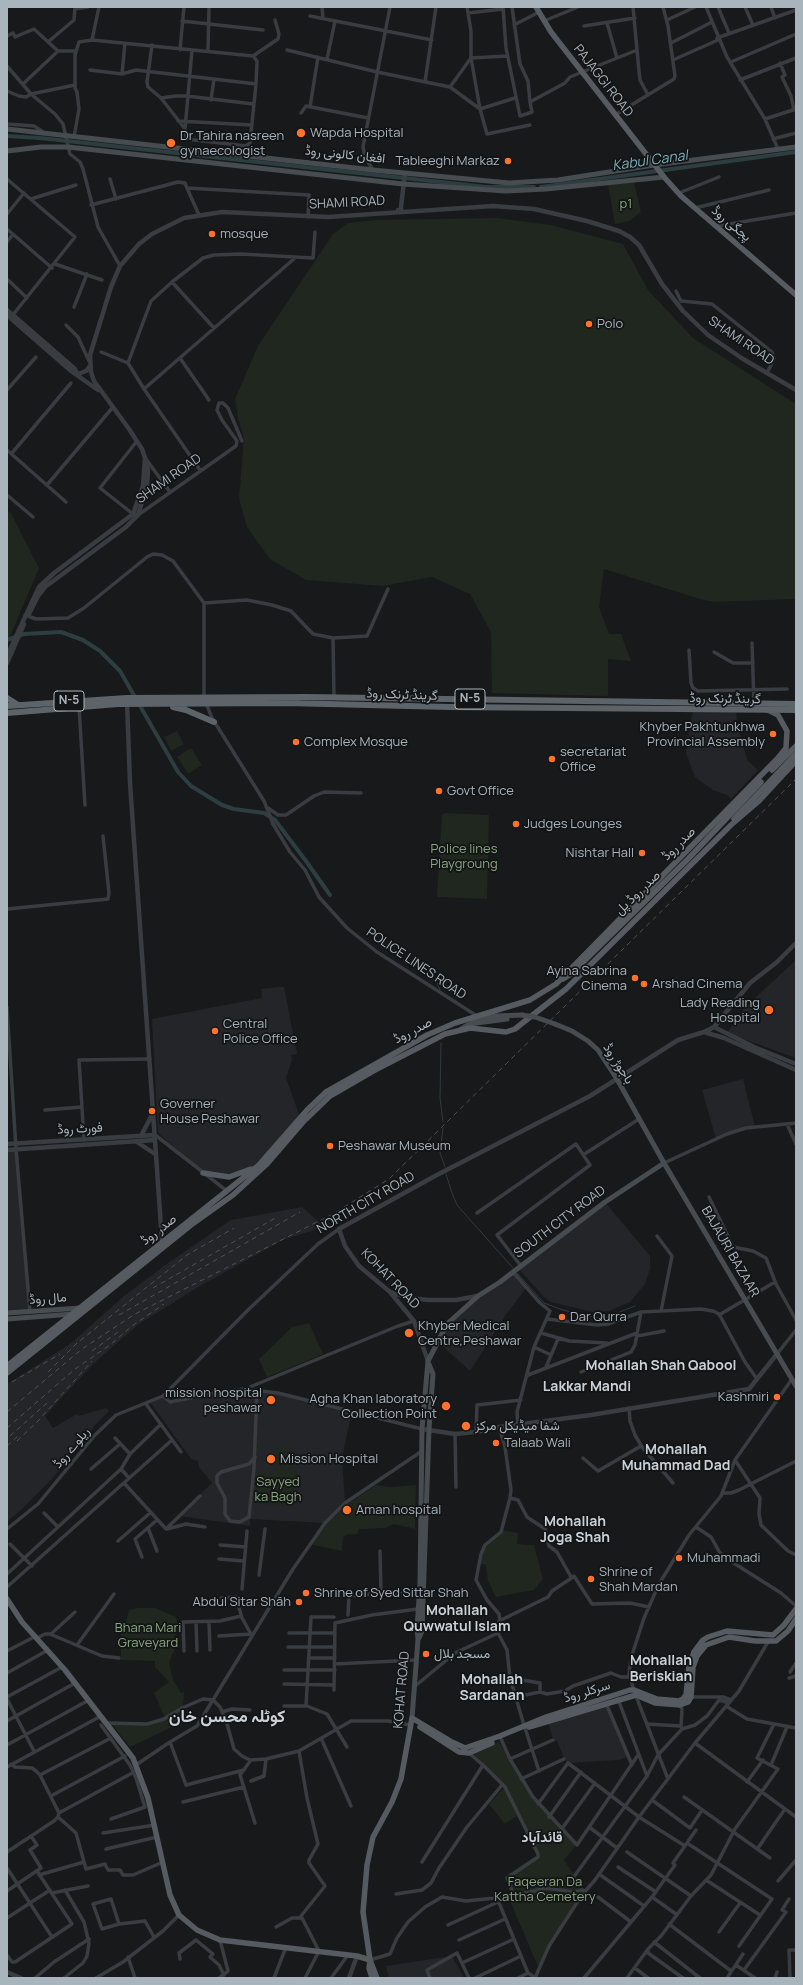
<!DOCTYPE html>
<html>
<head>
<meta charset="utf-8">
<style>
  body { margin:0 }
  #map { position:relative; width:803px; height:1985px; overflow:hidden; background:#18191b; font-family:Manrope,sans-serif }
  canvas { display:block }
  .frame { position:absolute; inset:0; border:8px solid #a9b5bc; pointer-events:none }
</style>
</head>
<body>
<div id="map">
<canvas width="803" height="1985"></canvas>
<div class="frame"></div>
</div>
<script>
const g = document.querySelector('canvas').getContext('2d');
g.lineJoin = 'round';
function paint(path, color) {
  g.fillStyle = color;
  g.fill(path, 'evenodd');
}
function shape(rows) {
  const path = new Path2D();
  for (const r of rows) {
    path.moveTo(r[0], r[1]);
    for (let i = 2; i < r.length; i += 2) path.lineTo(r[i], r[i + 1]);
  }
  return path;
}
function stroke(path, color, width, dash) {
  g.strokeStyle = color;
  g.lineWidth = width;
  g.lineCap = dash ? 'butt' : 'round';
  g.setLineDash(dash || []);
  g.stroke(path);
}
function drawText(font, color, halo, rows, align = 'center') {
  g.font = font + ' Manrope,Vazirmatn,sans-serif';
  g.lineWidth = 3.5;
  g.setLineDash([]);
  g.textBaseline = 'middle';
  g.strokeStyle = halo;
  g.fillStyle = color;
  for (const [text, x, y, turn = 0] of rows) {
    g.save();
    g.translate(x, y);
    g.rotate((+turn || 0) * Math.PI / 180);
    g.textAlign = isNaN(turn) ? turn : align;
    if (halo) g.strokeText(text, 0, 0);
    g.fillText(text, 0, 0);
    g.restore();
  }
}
const built = shape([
  [693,709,736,710,737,724,747,760,758,770,731,799,727,795,713,790,695,777,686,753],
  [796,960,796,1058,727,1033,744,1008],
  [280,987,284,987,297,1054,291,1055,292,1060,286,1078,300,1117,258,1166,229,1177,203,1173,158,1133,152,1019,262,998,261,989],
  [743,1079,755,1127,746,1128,716,1139,702,1090],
  [16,1149,30,1312,7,1313,7,1150],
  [605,1202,650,1256,650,1269,645,1284,630,1302,609,1311,593,1312,551,1302,544,1297,518,1268],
  [302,1207,325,1227,285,1239,198,1287,139,1324,94,1363,45,1416,53,1428,77,1414,78,1416,106,1408,109,1411,96,1424,52,1479,21,1510,7,1522,7,1384,70,1344,124,1296,168,1263,231,1220],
  [513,1272,526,1288,505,1316,470,1371,437,1341,447,1324,478,1296],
  [244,1389,278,1393,352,1411,342,1458,345,1503,325,1523,250,1519,250,1526,180,1516,201,1498,199,1495,212,1483,199,1467,198,1461,191,1459,150,1402,163,1396,170,1402],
  [607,1705,630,1756,619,1760,568,1763,564,1759,557,1740,554,1742,548,1723],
  [452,1956,464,1978,389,1978,386,1966]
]);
const green = shape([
  [634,182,641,212,629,221,615,224,608,185],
  [497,218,551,225,623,244,648,290,693,338,796,404,796,599,715,602,700,599,604,569,599,607,609,634,621,634,631,661,608,659,608,696,492,693,491,632,470,594,432,577,383,586,306,580,270,559,247,527,239,499,244,438,238,418,235,399,258,346,333,234,348,223,376,220],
  [7,511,11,513,39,568,7,644],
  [177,731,184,744,171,751,164,737],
  [191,748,202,765,188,774,177,757],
  [445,813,489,815,487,899,437,897,442,815],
  [309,1323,323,1354,267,1377,259,1359,292,1327],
  [276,1448,292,1449,290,1469,296,1470,293,1507,252,1503,255,1476,258,1473,274,1474],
  [376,1485,391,1487,416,1485,415,1529,394,1524,385,1528,359,1529,357,1534,348,1534,343,1537,342,1551,309,1544,326,1521,346,1505],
  [501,1530,518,1533,517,1544,534,1545,543,1579,534,1590,496,1597,488,1581,486,1565,478,1563,485,1545],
  [138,1608,155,1608,176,1617,178,1629,174,1637,174,1651,169,1662,173,1680,181,1693,184,1692,184,1694,181,1726,172,1727,130,1747,109,1721,147,1724,165,1718,154,1693,169,1682,155,1667,155,1661,121,1660,121,1646,118,1641,124,1630,129,1610],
  [499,1742,525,1785,577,1844,564,1860,583,1888,539,1969,508,1896,513,1893,507,1875,537,1855,517,1816,505,1824,489,1804,505,1787,473,1753]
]);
const stream = shape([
  [377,940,383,945],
  [428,975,436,981,440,990],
  [441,1043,440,1098,443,1122],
  [443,1128,440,1153,445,1167],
  [446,1174,452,1193,457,1205,513,1268],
  [517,1273,544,1303,563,1310,598,1318,607,1317,635,1306]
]);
const canal = shape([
  [7,136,40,138,486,187,534,187],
  [541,187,796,152],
  [7,640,24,634,61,632,83,640,100,651,120,671,178,772,191,786,222,805,234,809,264,813,275,820,306,861,330,895]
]);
const minor = shape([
  [322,7,323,18],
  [467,7,471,31,471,58,480,109,487,134,530,125],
  [503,7,506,48,520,116,532,112,530,102,565,83,570,77,637,50],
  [512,7,520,64,528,81,530,102],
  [633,7,639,71,640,80,648,95],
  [706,7,727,57,765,119,778,149],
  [718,7,729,33],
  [745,7,753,25],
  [771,7,775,18],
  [75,9,88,7],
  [468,13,503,9],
  [310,16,432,40],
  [667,20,695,7],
  [182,21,263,30],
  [544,21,578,7],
  [607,23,617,58],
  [514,25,539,12],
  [584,26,635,18],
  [7,36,13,33,15,37,34,29,58,51],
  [92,40,99,7],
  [48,42,74,20,75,7],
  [671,43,712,22],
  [152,45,147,82,148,87,161,98,185,129,186,139,246,146,250,143,256,84,257,61,253,56],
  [180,50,184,7],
  [287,50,377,72,450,87],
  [208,51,209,7],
  [507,56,471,58,450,87,480,109,515,98],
  [327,59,335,21],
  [673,60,718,40,717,38,796,10],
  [731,62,796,34],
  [780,63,785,75,782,77,791,96,794,110],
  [7,66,31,94,55,114,63,124,70,154,80,162,83,169,98,227,120,266],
  [90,70,122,74,136,70,256,84],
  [122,74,125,43],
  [740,80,796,58],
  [425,82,436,7],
  [23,84,58,51,76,51],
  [7,91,19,96,26,97,31,94,75,85],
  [161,98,175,96,187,96,253,104],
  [211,100,214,79],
  [310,107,318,57],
  [301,113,306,106,368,118],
  [615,115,674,79,675,76,668,26,663,7],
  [765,119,796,109],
  [178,121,252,125],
  [7,124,34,126,42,131],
  [185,129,192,50],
  [74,137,79,109,77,92,75,88,75,55,79,42,92,40,253,56,278,39,279,34,275,20],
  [773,139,796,133],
  [373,170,365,157,363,147,390,7],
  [7,179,75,237,12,316],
  [110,179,116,199],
  [187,188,199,215],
  [679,193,719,177],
  [31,199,76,185],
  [91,205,178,182,185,183,187,188,309,195,308,217],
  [695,208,769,190],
  [7,214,24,193],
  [717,226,796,213],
  [7,229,52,268],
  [7,242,13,234],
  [55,264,102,280],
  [7,279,27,298],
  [172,282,214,328],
  [676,291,681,301,712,304,772,352,774,359,767,373],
  [74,307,87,274],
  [66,325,78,337,89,361],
  [101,352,128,363],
  [180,358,209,400],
  [144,389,128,363,151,301,172,282,203,258,214,255,241,254,313,258,315,232],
  [7,390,36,357],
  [137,441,100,488,133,514,138,515,236,446,237,441,222,420,217,410,219,403,223,403,228,408,242,441],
  [7,450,66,502],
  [12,453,71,383],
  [146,459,170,492],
  [200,470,144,389,295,258],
  [47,485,113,407],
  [7,495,33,517],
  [204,603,247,600,272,605,291,611,313,634,333,638,367,636,388,589],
  [25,615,36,619,68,618,84,608,147,557,153,554,162,555,173,561,204,603,204,698,212,718,264,801,273,824,290,852,305,870,319,897,347,928,377,952,477,1016],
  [333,638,334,698],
  [752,643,754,704],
  [689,650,691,683,693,688,698,691,787,689],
  [714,652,733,663,753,663],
  [79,707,85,805],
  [268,808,278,815,286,815,314,796,324,792,361,793],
  [7,909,108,899,109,893,103,836],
  [7,1007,16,1149,30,1312],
  [45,1110,82,1107],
  [787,1124,796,1144],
  [154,1134,227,1191],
  [84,1140,79,1060,150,1059],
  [583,1155,639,1119],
  [664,1163,727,1134,746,1128,796,1123],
  [709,1197,733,1247,753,1251,766,1258,776,1284,796,1320],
  [477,1213,576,1144,590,1165,497,1235,521,1266],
  [657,1236,672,1256,661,1311],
  [513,1272,540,1303,550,1311,534,1347,517,1412,518,1425],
  [719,1315,775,1282],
  [547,1319,597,1325,608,1324,641,1312,701,1309,713,1311,719,1314,745,1362,757,1379],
  [541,1333,569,1341,607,1343],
  [637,1336,664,1331],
  [534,1347,551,1355],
  [777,1354,796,1330],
  [546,1367,558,1339],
  [581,1372,631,1352,635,1345,641,1312],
  [528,1375,637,1333],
  [245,1389,398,1326,414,1321],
  [163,1396,170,1402,219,1392,244,1389,278,1393,422,1429],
  [146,1404,181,1452],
  [629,1408,630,1421,635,1435,642,1447,673,1483],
  [499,1427,505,1447,511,1490,510,1498,501,1532,485,1545,481,1554,476,1580,487,1600,499,1614,500,1621],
  [476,1432,477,1405,521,1400],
  [455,1434,456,1487],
  [115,1438,130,1454],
  [255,1457,249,1464,221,1472,217,1476,217,1483,225,1498,225,1514,230,1521,240,1522,249,1517,254,1468,257,1391],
  [583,1458,598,1471,641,1446],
  [735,1460,760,1498,759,1514,761,1525,788,1551,796,1555],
  [91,1469,120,1444],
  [121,1469,129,1478],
  [124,1483,166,1529],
  [722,1493,731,1493,739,1490,796,1461],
  [510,1498,518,1500,527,1517,545,1529,549,1546,557,1552,571,1577],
  [44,1513,58,1527],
  [696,1527,711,1537,720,1553,732,1562,781,1593,796,1606],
  [148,1528,157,1551],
  [7,1529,38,1504,95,1435,116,1415,163,1396,248,1310,318,1244,339,1229],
  [166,1529,200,1496],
  [167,1529,186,1524,205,1527],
  [118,1541,150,1513],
  [10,1544,32,1566],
  [220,1545,246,1547],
  [380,1551,381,1593],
  [142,1557,135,1539,157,1520],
  [219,1559,244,1561],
  [7,1574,121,1469,130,1454,160,1425],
  [259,1575,265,1529],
  [7,1587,172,1440],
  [242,1589,247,1531],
  [221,1598,236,1597,242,1618,252,1636],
  [348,1615,349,1596,381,1593,421,1594],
  [196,1622,197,1651],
  [209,1622,210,1650],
  [289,1633,335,1633],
  [498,1633,507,1650,510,1678,524,1725],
  [51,1634,75,1612],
  [219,1636,251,1634],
  [37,1638,45,1634,50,1634,102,1656,119,1658],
  [77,1645,114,1594],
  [288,1647,335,1647],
  [7,1651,36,1636],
  [184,1651,183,1622,220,1621,241,1616],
  [309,1658,335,1658],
  [335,1664,416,1660],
  [284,1670,335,1670],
  [790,1672,796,1663],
  [7,1673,48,1650],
  [510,1678,540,1683,540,1692],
  [789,1678,796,1676],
  [284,1684,334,1685],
  [414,1687,455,1653,498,1633,499,1621,548,1597,552,1591,573,1577,574,1576,592,1604,630,1603,649,1607],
  [334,1690,335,1623,372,1615,418,1609],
  [634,1690,629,1675,631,1658,644,1618,659,1584,689,1535,721,1496,735,1460,792,1379],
  [636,1696,668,1779],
  [7,1697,62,1667],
  [515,1697,540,1692,547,1694,565,1691,573,1686,611,1673,621,1677,630,1677],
  [691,1697,723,1697,731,1700],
  [7,1699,34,1751],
  [618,1699,647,1776],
  [606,1703,632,1765],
  [680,1705,682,1709,681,1727],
  [284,1706,307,1706,327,1714,347,1747],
  [306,1706,311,1617,334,1617],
  [726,1706,747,1719,796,1728],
  [222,1712,232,1709,250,1710],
  [7,1721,75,1683],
  [106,1723,147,1724,164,1719,182,1708,203,1699,213,1700,220,1707,226,1720,234,1749,242,1756,250,1760,266,1759,299,1751,351,1721,388,1721,411,1725],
  [647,1724,680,1726],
  [101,1725,130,1765,136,1778,145,1807,111,1819],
  [525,1728,539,1771],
  [321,1738,351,1806],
  [501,1739,510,1759,533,1797,577,1845,638,1755],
  [170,1742,186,1785,244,1770],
  [695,1743,796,1817],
  [7,1745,89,1700],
  [299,1751,307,1798,318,1844,309,1860,309,1863,325,1886,301,1916,319,1951,305,1978],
  [469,1753,484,1766,505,1787,538,1854,538,1857,507,1878,514,1896],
  [510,1759,553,1740],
  [251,1760,240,1775,255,1823],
  [136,1765,170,1742,197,1726,293,1569,325,1523,345,1503,422,1451],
  [771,1765,787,1727],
  [7,1767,101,1716],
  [40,1775,111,1738],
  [521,1779,564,1759],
  [251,1781,264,1776,266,1759],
  [747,1782,763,1760],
  [51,1796,125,1756],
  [684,1797,770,1858],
  [652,1800,690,1828,702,1810],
  [183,1802,244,1787],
  [538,1804,568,1763,639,1817,685,1846],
  [59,1813,134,1772],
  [58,1817,76,1833,86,1869,105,1864,108,1870,120,1870,123,1875,133,1875,163,1862],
  [549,1817,581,1772],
  [589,1827,617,1848],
  [561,1830,595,1783],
  [103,1833,155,1825],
  [687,1843,772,1899,739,1946],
  [758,1848,785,1809],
  [106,1849,157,1837],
  [7,1852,54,1821,58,1817,59,1813,40,1775,36,1771,32,1768,15,1767,11,1764],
  [627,1852,691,1896],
  [422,1862,483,1765],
  [618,1867,656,1892],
  [7,1868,52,1937],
  [599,1874,644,1906],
  [39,1875,84,1862],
  [573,1878,647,1776,658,1755,682,1729,695,1725,707,1716,719,1700,729,1703],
  [706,1880,760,1915],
  [778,1881,796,1860],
  [7,1891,41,1868,30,1850,37,1845,31,1836],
  [52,1893,88,1886],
  [495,1893,528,1973,536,1978],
  [396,1894,422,1890,431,1883,439,1868,467,1827,502,1785],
  [598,1897,631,1922],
  [652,1897,676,1914],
  [7,1918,50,1890],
  [119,1924,102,1929,93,1904,111,1899,119,1924,145,1921,154,1937],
  [669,1924,731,1971],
  [448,1925,498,1902],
  [276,1927,292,1918,302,1918],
  [719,1932,740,1903],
  [459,1940,505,1919],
  [654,1942,700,1978],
  [648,1949,648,1953,683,1978],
  [7,1955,12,1962,15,1962,72,1924,37,1871],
  [128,1957,135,1978],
  [180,1959,179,1953,196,1940,213,1954,210,1957,219,1965,224,1975],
  [370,1960,390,1954,397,1938,408,1922,425,1907,442,1897,466,1901,514,1896,546,1888,574,1892,583,1890,585,1891],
  [462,1963,514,1939],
  [736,1965,755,1978],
  [635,1968,648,1978],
  [744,1970,786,1912,782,1910,789,1899],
  [35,1978,54,1962,89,1939],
  [64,1978,83,1963,87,1956,89,1943,84,1922,65,1890],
  [96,1978,123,1962,163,1931,179,1915],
  [219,1978,228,1971,220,1940],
  [274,1978,286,1947],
  [331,1978,348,1955],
  [430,1978,427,1970,457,1953,469,1978],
  [475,1978,521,1956],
  [518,1978,528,1973],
  [535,1978,549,1946,582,1895,595,1880,639,1817,695,1743,739,1691,768,1642],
  [584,1978,652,1897,675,1865,673,1863,696,1830],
  [627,1978,648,1949,661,1936,691,1896,711,1875,735,1829,778,1769,757,1758,774,1724],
  [727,1978,743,1954],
  [775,1978,777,1972],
  [790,1978,789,1950,796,1950]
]);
const tertiary = shape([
  [398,210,401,210,401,207,405,173],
  [7,310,75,369,77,373],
  [7,315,71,371,98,390],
  [78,374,86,371,90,366],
  [29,614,38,596,45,587,126,527,138,515,147,486,148,470,145,460],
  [7,656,39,587,54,573,133,514,143,486,145,458,142,449,129,429,94,381,91,372,90,355,111,287,120,266,139,244,152,234,184,218,222,212,328,217,493,206,534,209,587,221,619,231,630,237,639,245,662,284,683,311,708,335,743,359,796,390],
  [7,663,24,624],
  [127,702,130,783,162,1241],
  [714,1027,754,1047,796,1064],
  [704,1032,724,1038,796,1070],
  [141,1136,153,1113],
  [137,1142,155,1154],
  [7,1144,154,1135],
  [7,1150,154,1140],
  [390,1292,410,1298,429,1300,456,1300,477,1296],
  [428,1361,414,1321,390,1292,359,1266,345,1246,339,1229,435,1176,590,1096,678,1040,704,1032,714,1027,750,983,777,962,796,943],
  [422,1429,455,1434,476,1432,499,1427,591,1415,749,1389,777,1354],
  [7,1972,21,1978],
  [349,1978,357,1956]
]);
const secondary = shape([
  [7,129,373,170,509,183,558,180,654,165,796,147],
  [7,151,41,147,68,147,403,184,506,191,546,189,664,177],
  [472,1020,496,1016,522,1015],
  [555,1024,572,1031,588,1041,598,1050,617,1079,664,1163,796,1386],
  [461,1029,469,1024,507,1019],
  [7,1313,80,1308],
  [7,1319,73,1314],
  [419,1638,422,1631,429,1429,433,1374,428,1362],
  [412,1718,418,1639,417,1629,420,1584,422,1429,428,1361,447,1324,478,1296,500,1282,605,1202,664,1163]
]);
const primary = shape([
  [536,7,551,32,664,177,681,196,796,295],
  [772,770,796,746],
  [734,819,796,754],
  [563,979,571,974,688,859,761,782],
  [203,1173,229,1177,251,1169],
  [7,1366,258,1166,307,1110,326,1092,427,1035,455,1023,530,1000,556,984,777,759,786,748,787,731,778,715,768,710],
  [7,1373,191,1225,233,1195,267,1164,304,1121,330,1096,375,1070,445,1034,470,1028,506,1032,515,1029,525,1021,566,989,731,825,759,801,796,761],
  [7,1599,22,1622,65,1670,133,1758,148,1798,170,1895,179,1915,197,1930,220,1940,357,1956,370,1960],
  [420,1727,459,1752,469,1753,492,1743],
  [529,1727,636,1695,655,1703,680,1705,688,1702,691,1697,693,1667,697,1656,706,1645,729,1637,755,1641,776,1641,788,1631,796,1619],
  [370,1960,369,1968,372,1978],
  [377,1978,370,1960,363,1912,367,1865,373,1837,392,1802,401,1779,412,1718,452,1742,465,1748,500,1736,546,1717,630,1690,634,1690,657,1699,679,1701,683,1699,686,1695,689,1666,694,1652,703,1640,708,1637,727,1631,773,1635,784,1625,796,1609]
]);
const trunk = shape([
  [7,698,18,705],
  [7,706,127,698,305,697,796,704],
  [173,707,186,710,214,722],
  [7,713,118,704,287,703,449,707,796,710]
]);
const rail = shape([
  [153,1288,277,1217],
  [119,1315,300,1212],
  [92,1351,118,1332],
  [48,1372,76,1344,187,1255,234,1228],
  [12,1382,60,1354],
  [7,1412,82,1349,135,1314,333,1214,389,1179,796,779],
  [7,1428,75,1369,110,1345,132,1326,164,1304],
  [10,1436,47,1403],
  [17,1441,38,1421,92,1361],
  [7,1446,19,1435]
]);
const secondaryBridge = shape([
  [522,1015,535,1017,555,1024]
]);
const markers = [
  [301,133,5,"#ff722c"],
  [171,143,5,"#ff722c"],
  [508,161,4,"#ff722c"],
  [212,234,4,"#ff722c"],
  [589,324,4,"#ff722c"],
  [773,734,4,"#ff722c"],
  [296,742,4,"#ff722c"],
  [552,759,4,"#ff722c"],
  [439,791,4,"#ff722c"],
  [516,824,4,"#ff722c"],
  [642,853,4,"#ff722c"],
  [635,978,4,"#ff722c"],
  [644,984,4,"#ff722c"],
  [769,1010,5,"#ff722c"],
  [215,1031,4,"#ff722c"],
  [152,1111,4,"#ff722c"],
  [330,1146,4,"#ff722c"],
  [562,1317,4,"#ff722c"],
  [409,1333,5,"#ff722c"],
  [777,1397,4,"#ff722c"],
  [271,1400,5,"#ff722c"],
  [446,1406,5,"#ff722c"],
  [466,1426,5,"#ff722c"],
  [496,1443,4,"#ff722c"],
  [271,1459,5,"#ff722c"],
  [347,1510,5,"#ff722c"],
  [679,1558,4,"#ff722c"],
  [591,1579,4,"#ff722c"],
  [306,1593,4,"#ff722c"],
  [299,1602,4,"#ff722c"],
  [426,1654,4,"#ff722c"]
];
const shields = [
  [470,699,30],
  [69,701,30]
];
const shieldNames = [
  ["N-5",470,699],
  ["N-5",69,701]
];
const streetNames = [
  ["PAJAGGI ROAD",603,81,52],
  ["افغان کالونی روڈ",345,155,6],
  ["SHAMI ROAD",347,203,-3],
  ["پجگی روڈ",731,224,40],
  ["SHAMI ROAD",741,341,34],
  ["SHAMI ROAD",169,479,-35],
  ["گرینڈ ٹرنک روڈ",402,695,2],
  ["گرینڈ ٹرنک روڈ",725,699,1],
  ["صدر روڈ",679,844,-45],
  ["صدر روڈ پل",638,893,-44],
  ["POLICE LINES ROAD",416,964,34],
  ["صدر روڈ",413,1031,-28],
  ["باجوڑ روڈ",618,1064,57],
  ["فورٹ روڈ",80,1129,-3],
  ["NORTH CITY ROAD",366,1203,-30],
  ["SOUTH CITY ROAD",560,1222,-37],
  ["صدر روڈ",159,1230,-38],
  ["BAJAURI BAZAAR",730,1252,60],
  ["KOHAT ROAD",390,1279,46],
  ["مال روڈ",48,1299,-4],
  ["ریلوے روڈ",72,1448,-50],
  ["KOHAT ROAD",402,1690,-85],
  ["سرکلر روڈ",587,1692,-17]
];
const poiNames = [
  ["Wapda Hospital",310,133],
  ["Dr Tahira nasreen",180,136],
  ["gynaecologist",180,151],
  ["Tableeghi Markaz",500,161,"right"],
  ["mosque",220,234],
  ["Polo",597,324],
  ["Khyber Pakhtunkhwa",765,727,"right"],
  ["Provincial Assembly",765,742,"right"],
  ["Complex Mosque",304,742],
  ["secretariat",560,752],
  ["Office",560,767],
  ["Govt Office",447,791],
  ["Judges Lounges",524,824],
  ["Nishtar Hall",634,853,"right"],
  ["Ayina Sabrina",627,971,"right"],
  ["Cinema",627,986,"right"],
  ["Arshad Cinema",652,984],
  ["Lady Reading",760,1003,"right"],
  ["Hospital",760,1018,"right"],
  ["Central",223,1024],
  ["Police Office",223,1039],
  ["Governer",160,1104],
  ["House Peshawar",160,1119],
  ["Peshawar Museum",338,1146],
  ["Dar Qurra",570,1317],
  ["Khyber Medical",418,1326],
  ["Centre,Peshawar",418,1341],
  ["mission hospital",262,1393,"right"],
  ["peshawar",262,1408,"right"],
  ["Kashmiri",769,1397,"right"],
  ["Agha Khan laboratory",437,1399,"right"],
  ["Collection Point",437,1414,"right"],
  ["شفا میڈیکل مركز",475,1426],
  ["Talaab Wali",504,1443],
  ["Mission Hospital",280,1459],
  ["Aman hospital",356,1510],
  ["Muhammadi",687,1558],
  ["Shrine of",599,1572],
  ["Shah Mardan",599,1587],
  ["Shrine of Syed Sittar Shah",314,1593],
  ["Abdul Sitar Shāh",291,1602,"right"],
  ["مسجد بلال",434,1654]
];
const parkNames = [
  ["p1",626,204],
  ["Police lines",464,849],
  ["Playgroung",464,864],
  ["Sayyed",278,1482],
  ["ka Bagh",278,1497],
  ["Bhana Mari",148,1628],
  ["Graveyard",148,1643],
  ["Faqeeran Da",545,1882],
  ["Kattha Cemetery",545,1897]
];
const waterNames = [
  ["Kabul Canal",650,161,-8]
];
const neighbourhoodNames = [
  ["Mohallah Shah Qabool",661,1366],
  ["Lakkar Mandi",587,1387],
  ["Mohallah",676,1450],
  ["Muhammad Dad",676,1466],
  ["Mohallah",575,1522],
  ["Joga Shah",575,1538],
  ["Mohallah",457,1611],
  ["Quwwatul Islam",457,1627],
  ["Mohallah",661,1661],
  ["Beriskian",661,1677],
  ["Mohallah",492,1680],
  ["Sardanan",492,1696],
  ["قائدآباد",542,1838]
];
const districtNames = [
  ["کوٹلہ محسن خان",227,1717]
];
paint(built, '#242528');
paint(green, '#1f271e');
stroke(stream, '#2d3e40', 1);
stroke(canal, '#2d3e40', 4);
stroke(minor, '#393c40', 3.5);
stroke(tertiary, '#393c40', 4.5);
stroke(secondary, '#474c50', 5);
stroke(primary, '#555b60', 5.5);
stroke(trunk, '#5c6469', 6);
stroke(rail, '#4c5155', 1, [5, 4]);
stroke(secondaryBridge, '#474c50', 5);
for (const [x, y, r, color] of markers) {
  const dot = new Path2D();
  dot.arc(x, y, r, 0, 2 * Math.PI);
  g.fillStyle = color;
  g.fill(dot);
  stroke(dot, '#131416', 1.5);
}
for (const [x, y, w] of shields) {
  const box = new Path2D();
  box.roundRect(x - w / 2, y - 10, w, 20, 3);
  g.fillStyle = '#131416';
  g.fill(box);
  stroke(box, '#a9b5bc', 1);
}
drawText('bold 12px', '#a9b5bc', null, shieldNames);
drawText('13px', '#a9b5bc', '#131416', streetNames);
drawText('13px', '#a9b5bc', '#131416', poiNames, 'left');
drawText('13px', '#8aa87f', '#131416', parkNames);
drawText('italic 14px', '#7db1ba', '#131416', waterNames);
drawText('bold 14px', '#cbd2d7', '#131416', neighbourhoodNames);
drawText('bold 17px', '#cbd2d7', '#131416', districtNames);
</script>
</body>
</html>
